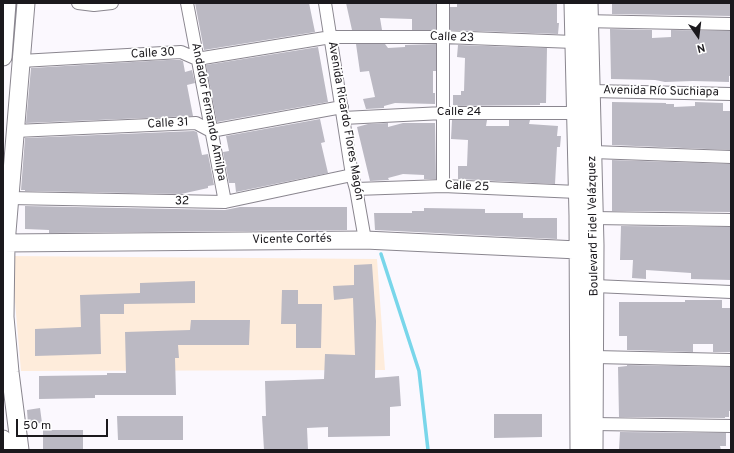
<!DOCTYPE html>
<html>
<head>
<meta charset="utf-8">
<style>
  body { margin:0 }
  #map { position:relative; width:734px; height:453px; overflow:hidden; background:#fbf8fe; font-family:Overpass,sans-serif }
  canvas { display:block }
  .frame { position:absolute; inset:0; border:4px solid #1b191d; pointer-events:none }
  .north { position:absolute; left:678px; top:16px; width:40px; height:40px; -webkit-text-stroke:3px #fff; paint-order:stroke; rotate:166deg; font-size:11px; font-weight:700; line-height:16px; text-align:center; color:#1b191d }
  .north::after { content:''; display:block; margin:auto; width:14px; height:18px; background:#1b191d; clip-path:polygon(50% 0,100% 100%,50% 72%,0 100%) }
  .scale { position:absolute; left:16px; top:419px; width:92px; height:18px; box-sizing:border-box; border:2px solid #1b191d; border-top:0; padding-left:5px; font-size:12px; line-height:14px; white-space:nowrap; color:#1b191d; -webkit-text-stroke:3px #fff; paint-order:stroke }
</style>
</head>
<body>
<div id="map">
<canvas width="734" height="453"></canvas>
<div class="frame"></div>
<div class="north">N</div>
<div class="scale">50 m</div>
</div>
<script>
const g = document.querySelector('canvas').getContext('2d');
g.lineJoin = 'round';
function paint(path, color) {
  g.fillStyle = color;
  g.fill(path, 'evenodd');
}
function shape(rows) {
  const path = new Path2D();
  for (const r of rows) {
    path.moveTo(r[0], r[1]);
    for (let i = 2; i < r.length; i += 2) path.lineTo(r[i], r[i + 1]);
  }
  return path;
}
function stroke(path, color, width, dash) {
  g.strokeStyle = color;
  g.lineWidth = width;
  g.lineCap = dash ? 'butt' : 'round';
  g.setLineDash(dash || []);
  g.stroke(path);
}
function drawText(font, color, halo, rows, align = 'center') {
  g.font = font + ' Overpass,sans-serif';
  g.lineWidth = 3.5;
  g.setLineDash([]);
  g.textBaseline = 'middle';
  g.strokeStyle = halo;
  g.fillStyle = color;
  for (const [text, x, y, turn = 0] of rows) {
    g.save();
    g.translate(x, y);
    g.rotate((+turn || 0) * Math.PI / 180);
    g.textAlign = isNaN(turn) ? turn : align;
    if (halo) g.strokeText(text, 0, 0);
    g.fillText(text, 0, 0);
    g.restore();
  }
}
const education = shape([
  [11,256,377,259,385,370,21,371]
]);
const stream = shape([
  [381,254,419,371,428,450]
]);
const building = shape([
  [195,3,309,3,315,32,204,50],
  [346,3,436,3,436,30,412,30,412,19,380,18,382,30,352,30],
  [457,3,557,3,557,23,559,23,558,34,450,30,450,7,457,7],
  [612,3,731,3,731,16,612,14],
  [610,29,652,30,652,38,671,37,671,30,731,31,731,76,729,76,729,82,693,81,665,82,655,80,611,79],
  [356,44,385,44,388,48,405,47,405,45,436,44,436,71,433,71,433,93,435,93,435,104,395,103,384,106,384,108,366,109,363,99,375,97,369,71,360,72],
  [458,45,547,48,546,103,540,103,540,105,453,106,453,95,461,95,461,91,464,91,465,58,457,57],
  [318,47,328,102,217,122,206,65],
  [167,60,180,60,183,61,185,72,192,70,195,83,187,85,193,116,26,123,31,68],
  [612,102,666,103,666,104,674,104,674,107,695,106,695,102,723,103,723,111,731,111,731,150,612,145],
  [320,119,325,142,321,143,328,173,236,192,235,183,229,183,223,152,229,151,226,136],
  [452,120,487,120,486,126,509,126,509,120,530,120,529,124,558,126,557,136,561,136,560,147,557,147,555,184,458,179,458,166,467,166,468,140,451,139],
  [388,123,388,127,403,123,435,123,436,179,424,179,424,175,403,174,388,178,389,180,370,181,357,127,368,124],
  [194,131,197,132,202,155,208,154,214,185,208,186,208,188,181,194,25,191,25,190,21,190,25,138],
  [612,160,731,164,731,212,612,211],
  [25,206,225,210,240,207,347,207,347,230,49,233,49,230,25,229],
  [424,208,485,209,485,213,523,213,523,218,557,218,557,239,375,230,374,213,412,213,412,211,424,211],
  [621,226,731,227,731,280,691,279,691,273,646,270,646,279,632,278,633,260,620,260],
  [372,264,376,321,375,378,399,376,401,406,390,407,390,436,328,437,328,427,307,428,308,450,264,450,262,416,266,416,265,381,324,379,325,354,355,355,353,298,334,300,333,286,354,285,354,265],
  [195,281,195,303,124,304,124,314,100,314,101,354,35,356,35,329,81,327,80,295,140,293,140,283],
  [282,290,298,290,298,304,322,304,321,348,296,348,296,324,281,324],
  [685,300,722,300,722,308,731,308,731,352,713,352,713,344,693,344,693,352,627,350,627,336,619,336,619,302,685,302],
  [191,320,250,320,249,345,178,345,179,358,175,358,176,395,95,395,95,398,39,399,39,376,107,375,107,373,126,373,125,332,190,330],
  [627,365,731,367,731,411,729,411,729,417,725,417,725,418,619,417,618,367,627,366],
  [40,408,42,423,28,424,27,410],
  [494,414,542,414,542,437,494,438],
  [117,416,183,416,183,440,118,440],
  [43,430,83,430,83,450,43,450],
  [620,432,726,433,726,446,720,446,721,450,619,450]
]);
const street = shape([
  [78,3,94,5,112,3],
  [187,3,225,202],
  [325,3,352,175,356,189,365,240],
  [582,21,731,24],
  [21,61,181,52,197,59,331,37,443,37,574,42],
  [591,91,731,94],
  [343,118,443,113,576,113],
  [15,131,196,123,211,131,342,107],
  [593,152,731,157],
  [443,186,443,3],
  [356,189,443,186,577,192],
  [9,198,225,202,352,175],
  [593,218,731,220],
  [595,286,731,292],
  [595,357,731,360],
  [594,424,731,426]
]);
const secondary = shape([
  [573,3,578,216,579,450],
  [589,3,595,245,594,450],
  [3,57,7,3],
  [3,243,365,240,578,250],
  [3,439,4,450],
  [20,450,10,372,5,317,6,244,26,3]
]);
const streetNames = [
  ["Calle 23",452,38,2],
  ["Calle 30",153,54,-3],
  ["Avenida Río Suchiapa",661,92,1],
  ["Andador Fernando Amilpa",208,112,79],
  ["Calle 24",459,113],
  ["Avenida Ricardo Flores Magón",345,121,80],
  ["Calle 31",168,124,-3],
  ["Calle 25",467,187,2],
  ["32",182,202,1],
  ["Boulevard Fidel Velázquez",594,226,-91],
  ["Vicente Cortés",292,240,-1]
];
paint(education, '#feecdb');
stroke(stream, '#79d6ea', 3.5);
paint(building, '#bbb9c3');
stroke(street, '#8a868f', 14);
stroke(secondary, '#8a868f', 19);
stroke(street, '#fff', 12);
stroke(secondary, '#fff', 17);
drawText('12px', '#1b191d', '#fff', streetNames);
</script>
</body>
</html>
